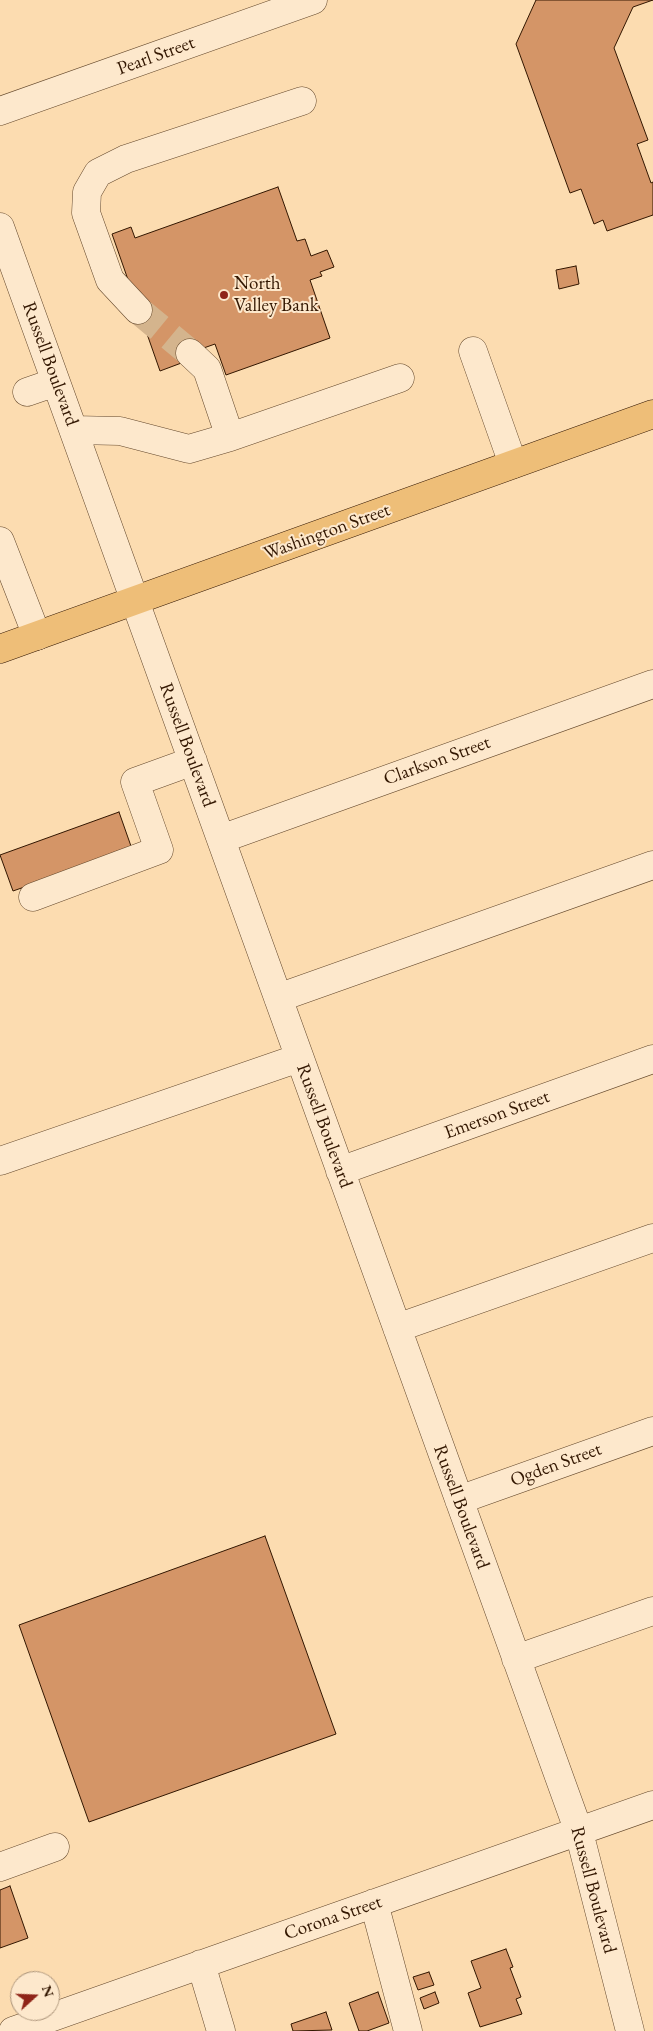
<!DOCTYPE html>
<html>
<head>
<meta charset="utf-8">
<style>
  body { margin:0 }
  #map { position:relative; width:653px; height:2031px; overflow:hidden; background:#fcdcb0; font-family:"EB Garamond",serif }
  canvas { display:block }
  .north { position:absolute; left:10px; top:1971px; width:50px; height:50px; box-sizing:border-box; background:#fde8cc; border:1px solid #ac947a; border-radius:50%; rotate:70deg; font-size:14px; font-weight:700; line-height:20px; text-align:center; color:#321600 }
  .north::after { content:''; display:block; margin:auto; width:18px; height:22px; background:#8f2418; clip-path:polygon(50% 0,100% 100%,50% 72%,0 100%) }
</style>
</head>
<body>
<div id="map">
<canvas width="653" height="2031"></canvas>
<div class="north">N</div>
</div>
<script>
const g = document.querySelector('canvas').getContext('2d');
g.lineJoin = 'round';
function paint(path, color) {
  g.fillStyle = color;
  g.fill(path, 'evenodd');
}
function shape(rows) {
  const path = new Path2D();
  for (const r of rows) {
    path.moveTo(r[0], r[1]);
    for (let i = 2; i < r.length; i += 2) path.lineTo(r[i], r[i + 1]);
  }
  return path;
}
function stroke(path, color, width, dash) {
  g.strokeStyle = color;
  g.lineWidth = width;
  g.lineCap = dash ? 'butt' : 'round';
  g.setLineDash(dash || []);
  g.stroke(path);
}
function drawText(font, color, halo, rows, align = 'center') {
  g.font = font + ' "EB Garamond",serif';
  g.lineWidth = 4;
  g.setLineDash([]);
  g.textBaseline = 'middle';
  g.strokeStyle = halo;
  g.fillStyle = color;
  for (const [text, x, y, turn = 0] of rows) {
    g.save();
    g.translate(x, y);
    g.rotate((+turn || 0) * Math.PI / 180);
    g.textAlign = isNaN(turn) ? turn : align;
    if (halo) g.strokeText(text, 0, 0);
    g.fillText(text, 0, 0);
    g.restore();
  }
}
const building = shape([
  [536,0,653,0,633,7,614,48,648,140,637,144,651,183,653,182,653,215,607,231,603,220,594,224,581,189,570,193,516,44,536,0],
  [278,187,297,241,305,239,311,256,327,250,334,267,320,272,322,276,310,280,330,338,226,375,215,344,181,356,184,362,160,371,112,234,131,227,135,238,278,187],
  [576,266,579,284,559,289,556,270,576,266],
  [119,812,132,849,13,891,0,855,119,812],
  [265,1536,336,1734,89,1822,19,1625,265,1536],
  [10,1886,28,1938,0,1948,0,1890,10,1886],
  [506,1949,513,1967,510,1968,521,1997,516,1999,522,2014,480,2027,468,1993,481,1988,471,1961,506,1949],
  [429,1972,434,1985,418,1990,413,1977,429,1972],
  [378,1992,389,2023,367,2031,359,2031,349,2003,378,1992],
  [435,1992,439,2003,424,2009,420,1998,435,1992],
  [326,2012,332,2030,293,2031,291,2024,326,2012]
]);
const minorTunnel = shape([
  [138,310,190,353]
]);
const minor = shape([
  [0,111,313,0],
  [0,227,579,1832,630,2031],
  [138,310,110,280,86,213,87,192,98,173,126,159,302,101],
  [473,351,513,464],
  [190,353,207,369,230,437],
  [27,392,56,382],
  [74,430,120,431,189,449,230,437,400,378],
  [0,541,37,636],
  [221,839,653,684],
  [33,897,159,850,135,782,193,761],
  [278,998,653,865],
  [0,1161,299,1058],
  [340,1171,653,1059],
  [397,1328,653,1238],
  [459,1500,653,1431],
  [516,1659,653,1611],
  [0,1867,55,1847],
  [374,1903,408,2031],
  [201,1964,221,2031],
  [13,2031,653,1805]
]);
const major = shape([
  [0,649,653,414]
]);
const markers = [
  [224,295,5,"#8f2418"]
];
const streetNames = [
  ["Pearl Street",156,56,-20],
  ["Russell Boulevard",50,364,70],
  ["Washington Street",327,532,-20],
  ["Russell Boulevard",187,745,70],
  ["Clarkson Street",437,761,-20],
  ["Emerson Street",497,1115,-20],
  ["Russell Boulevard",324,1126,70],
  ["Ogden Street",556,1465,-20],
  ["Russell Boulevard",461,1507,70],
  ["Russell Boulevard",593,1890,75],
  ["Corona Street",333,1918,-19]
];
const poiNames = [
  ["North",234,284],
  ["Valley Bank",234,306]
];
paint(building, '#d49567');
stroke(building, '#321600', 1);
stroke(minorTunnel, '#d4b48d', 28, [28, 14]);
stroke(minor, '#64482c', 29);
stroke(major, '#321600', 29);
stroke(minor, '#fde8cc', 28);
stroke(major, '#eebe78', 28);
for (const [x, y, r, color] of markers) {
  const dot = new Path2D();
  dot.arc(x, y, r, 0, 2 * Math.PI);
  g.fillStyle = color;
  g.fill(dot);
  stroke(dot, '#fde8cc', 2);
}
drawText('19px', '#321600', '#fde8cc', streetNames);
drawText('19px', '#321600', '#fde8cc', poiNames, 'left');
</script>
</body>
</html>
